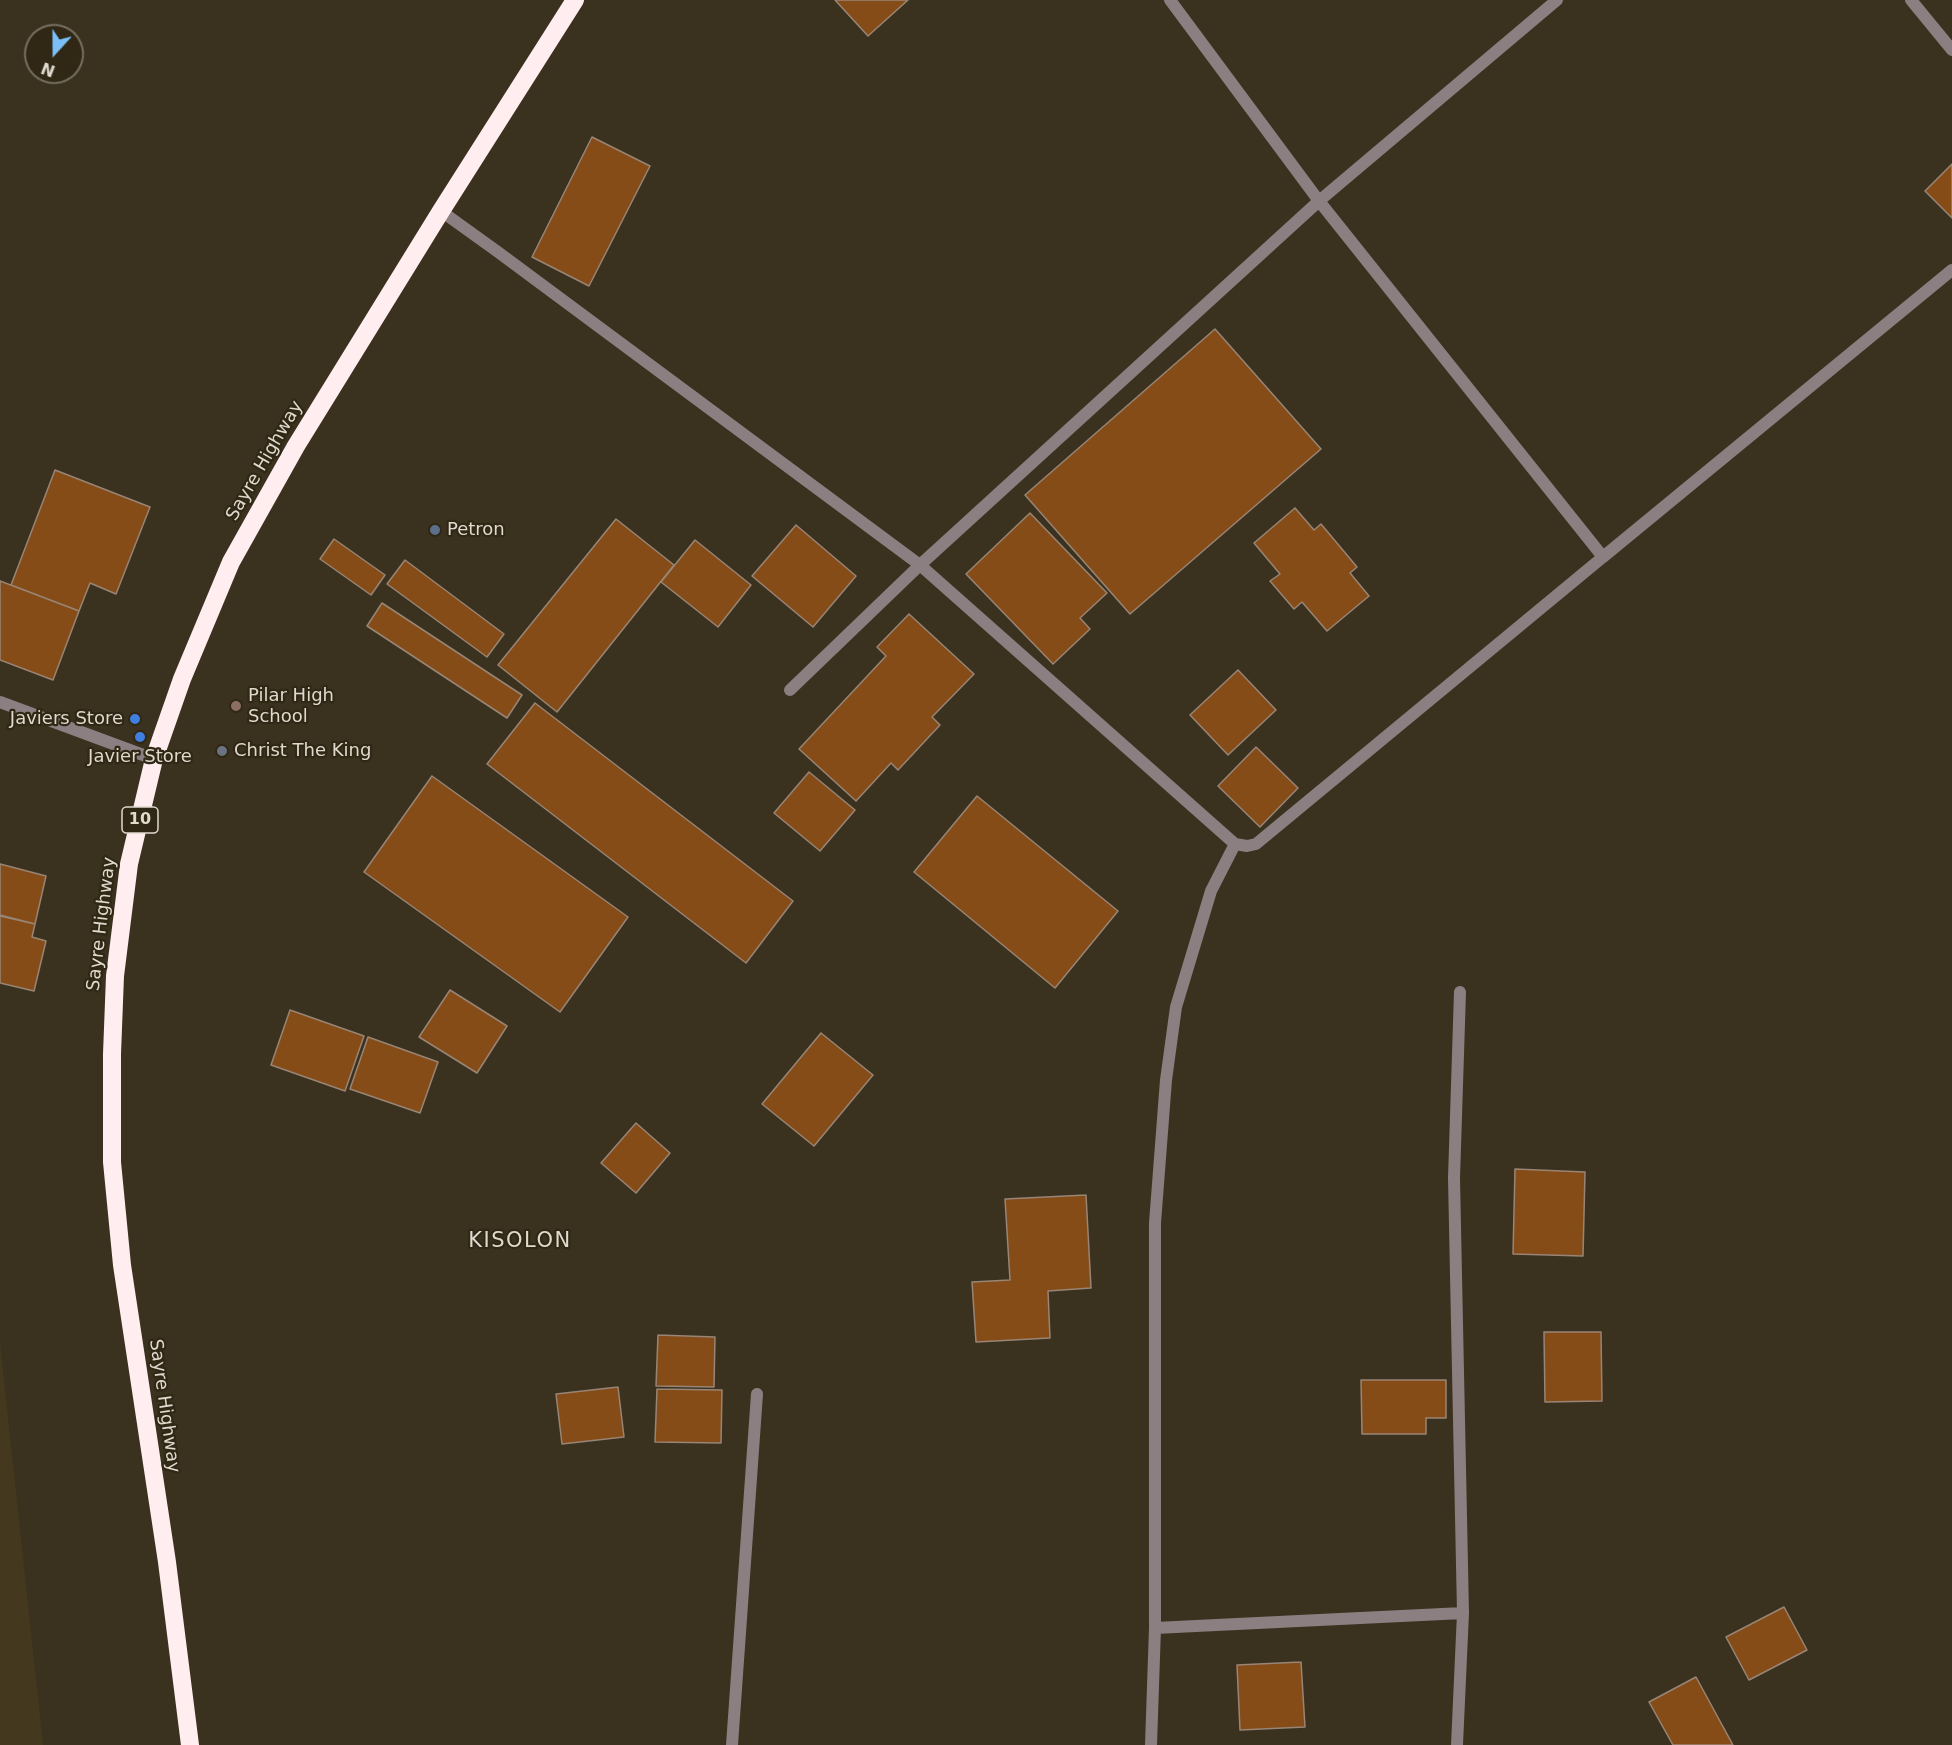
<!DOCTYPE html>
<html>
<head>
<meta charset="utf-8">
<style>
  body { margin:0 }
  #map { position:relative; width:1952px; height:1745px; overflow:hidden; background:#3a321e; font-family:"DejaVu Sans",sans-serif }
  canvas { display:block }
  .north { position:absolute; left:24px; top:24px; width:60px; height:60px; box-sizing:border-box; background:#302815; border:2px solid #766f5f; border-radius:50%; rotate:201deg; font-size:16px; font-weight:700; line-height:24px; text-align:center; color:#dfd9ce }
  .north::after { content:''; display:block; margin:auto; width:21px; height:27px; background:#7abff8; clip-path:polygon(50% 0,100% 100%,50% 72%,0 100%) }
</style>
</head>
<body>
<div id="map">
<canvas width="1952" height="1745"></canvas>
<div class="north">N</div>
</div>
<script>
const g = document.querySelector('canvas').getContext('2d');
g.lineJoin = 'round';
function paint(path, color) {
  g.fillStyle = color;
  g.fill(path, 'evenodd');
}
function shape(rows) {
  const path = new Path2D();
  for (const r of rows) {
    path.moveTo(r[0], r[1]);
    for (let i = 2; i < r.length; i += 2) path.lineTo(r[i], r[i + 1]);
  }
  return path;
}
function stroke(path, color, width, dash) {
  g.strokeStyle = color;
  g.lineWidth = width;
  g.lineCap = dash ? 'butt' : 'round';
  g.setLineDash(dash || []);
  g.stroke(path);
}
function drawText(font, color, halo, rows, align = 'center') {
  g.font = font + ' "DejaVu Sans",sans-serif';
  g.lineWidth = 4.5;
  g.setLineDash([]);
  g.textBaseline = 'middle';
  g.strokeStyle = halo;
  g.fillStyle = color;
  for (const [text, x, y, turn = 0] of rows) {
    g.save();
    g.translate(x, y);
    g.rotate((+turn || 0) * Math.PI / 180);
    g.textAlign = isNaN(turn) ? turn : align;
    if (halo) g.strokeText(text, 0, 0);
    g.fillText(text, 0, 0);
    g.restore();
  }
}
const built = shape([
  [0,1343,43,1745,0,1745]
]);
const building = shape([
  [835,0,908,0,868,36,835,0],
  [592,137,650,166,589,286,532,257,592,137],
  [1952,164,1952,218,1925,191,1952,164],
  [1215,329,1321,449,1130,614,1025,495,1215,329],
  [55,470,150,507,116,594,90,583,79,611,11,585,55,470],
  [1295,508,1314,530,1321,524,1357,567,1350,573,1369,596,1327,631,1302,602,1294,609,1270,581,1280,574,1254,543,1295,508],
  [1030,513,1107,593,1080,618,1090,629,1053,664,966,574,1030,513],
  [616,519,674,565,557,712,498,665,616,519],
  [796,525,856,576,813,627,752,576,796,525],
  [334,539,385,575,371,595,320,559,334,539],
  [695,540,751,585,718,627,661,582,695,540],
  [405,560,504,634,487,657,387,584,405,560],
  [0,581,79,611,53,680,0,660,0,581],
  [382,603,522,695,507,718,367,626,382,603],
  [909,614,974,674,932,717,940,725,898,770,891,763,856,801,799,749,886,656,877,647,909,614],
  [1238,670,1276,710,1228,755,1190,715,1238,670],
  [535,703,793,901,746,963,487,764,535,703],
  [1256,747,1298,788,1260,827,1218,786,1256,747],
  [809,772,855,810,820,851,774,813,809,772],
  [432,776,628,917,560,1012,364,872,432,776],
  [977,796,1118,911,1055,988,914,872,977,796],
  [0,864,46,876,35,924,0,915,0,864],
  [0,916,35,924,32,937,46,941,34,991,0,983,0,916],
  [450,990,507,1026,477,1073,419,1037,450,990],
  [290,1010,364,1036,345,1091,271,1065,290,1010],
  [821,1033,873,1075,814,1146,762,1104,821,1033],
  [368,1037,438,1062,420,1113,350,1089,368,1037],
  [636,1123,670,1153,636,1193,601,1163,636,1123],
  [1515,1169,1585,1172,1583,1256,1513,1254,1515,1169],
  [1086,1195,1091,1288,1048,1291,1050,1338,976,1342,972,1282,1010,1280,1005,1199,1086,1195],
  [1544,1332,1601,1332,1602,1401,1545,1402,1544,1332],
  [658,1335,715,1337,714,1387,656,1386,658,1335],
  [1361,1380,1446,1380,1446,1418,1426,1418,1426,1434,1362,1434,1361,1380],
  [618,1387,624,1437,562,1444,556,1394,618,1387],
  [657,1389,722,1390,721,1443,655,1442,657,1389],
  [1784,1607,1807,1650,1749,1680,1726,1637,1784,1607],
  [1301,1662,1305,1727,1240,1730,1237,1665,1301,1662],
  [1696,1677,1733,1745,1673,1745,1649,1702,1696,1677]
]);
const street = shape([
  [1911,0,1952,50],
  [441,211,498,252,920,565,1235,844,1247,846,1256,844,1603,557,1319,201,1170,0],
  [1603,557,1952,270],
  [790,690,920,565,1319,201,1557,0],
  [0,702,154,759],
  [1155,1628,1463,1613],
  [732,1745,757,1394],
  [1151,1745,1155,1628,1155,1223,1166,1080,1176,1007,1211,891,1235,844],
  [1457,1745,1463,1613,1454,1178,1460,992]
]);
const highway = shape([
  [190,1745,167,1562,122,1265,112,1162,112,1054,115,976,129,864,154,759,182,679,231,562,296,446,441,211,575,0]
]);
const markers = [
  [435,530,6,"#5c6f8a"],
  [236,706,6,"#8d6e63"],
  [135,719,6,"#3f7fe0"],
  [140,737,6,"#3f7fe0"],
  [222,751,6,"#6b7280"]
];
const shields = [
  [140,820,36]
];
const shieldNames = [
  ["10",140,820]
];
const streetNames = [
  ["Sayre Highway",265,461,-60],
  ["Sayre Highway",102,924,-83],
  ["Sayre Highway",164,1406,82]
];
const poiNames = [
  ["Petron",447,530],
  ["Pilar High",248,696],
  ["School",248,717],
  ["Javiers Store",123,719,"right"],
  ["Christ The King",234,751],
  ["Javier Store",140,757,"center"]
];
const quarterNames = [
  ["KISOLON",520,1242]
];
paint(built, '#44391f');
paint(building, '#854c18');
stroke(building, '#998576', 1.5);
stroke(street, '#8b7f81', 12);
stroke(highway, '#ffedf0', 18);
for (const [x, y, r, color] of markers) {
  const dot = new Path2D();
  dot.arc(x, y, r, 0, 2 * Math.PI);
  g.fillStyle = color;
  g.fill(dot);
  stroke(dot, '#302815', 2);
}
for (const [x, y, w] of shields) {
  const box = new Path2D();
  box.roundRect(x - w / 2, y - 13, w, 26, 4.5);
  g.fillStyle = '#302815';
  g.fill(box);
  stroke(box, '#dfd9ce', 1.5);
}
drawText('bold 16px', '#dfd9ce', null, shieldNames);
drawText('18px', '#dfd9ce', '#302815', streetNames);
drawText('18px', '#dfd9ce', '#302815', poiNames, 'left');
g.letterSpacing = '1.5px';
drawText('21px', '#dfd9ce', '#302815', quarterNames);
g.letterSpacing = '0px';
</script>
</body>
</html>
